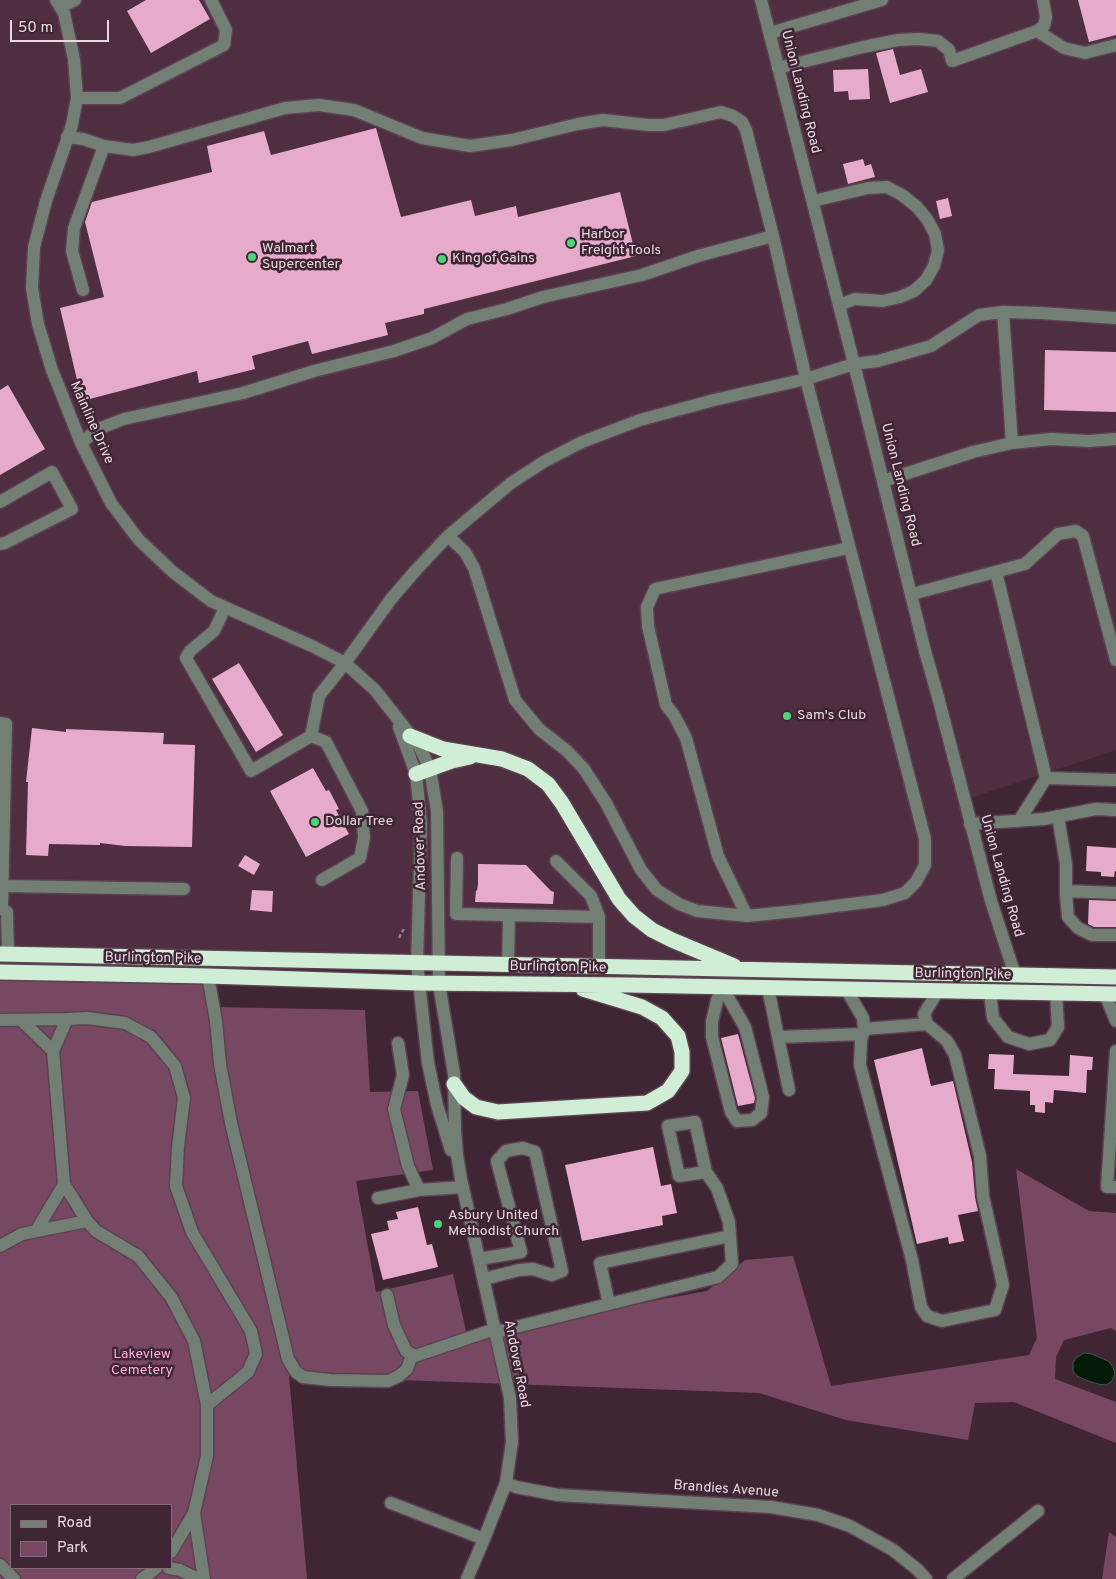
<!DOCTYPE html>
<html>
<head>
<meta charset="utf-8">
<style>
  body { margin:0 }
  #map { position:relative; width:1116px; height:1579px; overflow:hidden; background:#402635; font-family:Overpass,sans-serif }
  canvas { display:block }
  .legend { position:absolute; left:10px; top:1504px; width:162px; height:65px; box-sizing:border-box; background:#402635; border:1px solid #846d7a; margin:0; padding:6px 9px; list-style:none; font-size:15px; color:#e9d8e1 }
  .legend li { display:flex; align-items:center; gap:10px; height:25px }
  .legend b { width:25px; border:1px solid #846d7a }
  .scale { position:absolute; left:10px; top:20px; width:99px; height:22px; box-sizing:border-box; border:2px solid #e9d8e1; border-top:0; padding-left:6px; font-size:15px; line-height:18px; white-space:nowrap; color:#e9d8e1; -webkit-text-stroke:4px #402635; paint-order:stroke }
</style>
</head>
<body>
<div id="map">
<canvas width="1116" height="1579"></canvas>
<ul class="legend">
<li><b style="height:6px;background:#737f75"></b>Road</li>
<li><b style="height:14px;background:#784863"></b>Park</li>
</ul>
<div class="scale">50 m</div>
</div>
<script>
const g = document.querySelector('canvas').getContext('2d');
g.lineJoin = 'round';
function paint(path, color) {
  g.fillStyle = color;
  g.fill(path, 'evenodd');
}
function shape(rows) {
  const path = new Path2D();
  for (const r of rows) {
    path.moveTo(r[0], r[1]);
    for (let i = 2; i < r.length; i += 2) path.lineTo(r[i], r[i + 1]);
  }
  return path;
}
function stroke(path, color, width, dash) {
  g.strokeStyle = color;
  g.lineWidth = width;
  g.lineCap = dash ? 'butt' : 'round';
  g.setLineDash(dash || []);
  g.stroke(path);
}
function drawText(font, color, halo, rows, align = 'center') {
  g.font = font + ' Overpass,sans-serif';
  g.lineWidth = 5;
  g.setLineDash([]);
  g.textBaseline = 'middle';
  g.strokeStyle = halo;
  g.fillStyle = color;
  for (const [text, x, y, turn = 0] of rows) {
    g.save();
    g.translate(x, y);
    g.rotate((+turn || 0) * Math.PI / 180);
    g.textAlign = isNaN(turn) ? turn : align;
    if (halo) g.strokeText(text, 0, 0);
    g.fillText(text, 0, 0);
    g.restore();
  }
}
const built = shape([
  [0,0,1116,0,1116,750,964,800,1015,975,0,954]
]);
const green = shape([
  [0,972,208,976,215,1007,365,1010,370,1092,418,1091,433,1170,356,1181,376,1292,453,1274,467,1335,707,1291,745,1260,793,1256,831,1386,1029,1355,1037,1338,1016,1169,1089,1211,1116,1213,1116,1331,1111,1328,1064,1340,1056,1357,1055,1379,1116,1402,1116,1443,1014,1402,975,1403,968,1440,846,1420,759,1393,289,1376,307,1579,0,1579],
  [11,1505,171,1505,171,1568,11,1568],
  [1109,1532,1116,1537,1116,1579,1102,1579]
]);
const water = shape([
  [1084,1353,1092,1354,1108,1361,1113,1367,1115,1373,1112,1381,1106,1385,1098,1384,1088,1381,1077,1376,1073,1371,1073,1363,1076,1358,1084,1353]
]);
const building = shape([
  [146,0,199,0,210,19,151,53,127,11],
  [1078,0,1116,0,1116,35,1089,42],
  [893,49,900,75,921,69,928,92,890,103,876,53],
  [868,69,870,99,849,100,848,91,834,92,833,70],
  [376,128,401,217,471,200,475,216,516,206,518,217,620,192,636,256,424,309,424,314,385,323,388,335,312,354,308,341,252,356,255,369,199,383,197,371,82,401,60,308,104,297,85,222,92,202,212,172,207,146,264,131,271,155],
  [863,159,865,166,871,164,875,177,848,184,843,164],
  [948,198,952,216,940,219,936,201],
  [1045,350,1116,352,1116,412,1044,410],
  [8,385,45,449,0,475,0,390],
  [239,663,283,735,256,752,212,679],
  [32,728,66,732,66,729,164,733,163,744,195,745,192,847,125,846,100,843,100,845,49,844,48,856,26,855,28,782,26,782],
  [313,768,326,791,329,790,339,809,336,810,349,834,306,857,270,791],
  [1087,846,1116,848,1116,871,1115,871,1114,877,1101,876,1101,872,1086,871],
  [245,855,260,864,254,875,238,866],
  [478,864,526,865,551,891,554,892,553,904,475,902,476,890,477,891,478,884],
  [252,890,273,891,272,912,250,910],
  [1089,900,1116,901,1116,927,1094,927,1088,924],
  [738,1034,755,1098,754,1103,738,1106,721,1038],
  [922,1048,931,1086,953,1081,972,1162,975,1197,978,1211,958,1215,964,1241,949,1244,948,1237,917,1244,874,1060],
  [989,1054,1014,1055,1013,1074,1069,1076,1070,1055,1093,1057,1092,1070,1087,1070,1086,1093,1054,1090,1053,1103,1045,1102,1045,1113,1035,1112,1035,1105,1030,1105,1030,1091,994,1089,995,1069,988,1069],
  [653,1147,661,1186,671,1184,677,1213,662,1216,663,1225,582,1241,565,1165],
  [418,1207,427,1245,432,1244,438,1267,383,1280,371,1234,389,1230,387,1221,398,1219,396,1212]
]);
const path = shape([
  [399,938,403,930,406,932]
]);
const minor = shape([
  [56,0,64,13,74,59,77,98,72,125,46,201,34,247,32,288,38,324,52,370,81,443,111,503,139,540,173,572,211,601,314,647,345,663,375,690,419,746,430,769,437,811,439,984,454,1074,455,1130,457,1155,461,1179,510,1398,512,1442,506,1483,484,1539,467,1579],
  [761,0,854,364,925,651,938,697,991,901,1015,975],
  [60,7,75,0],
  [1037,31,1064,48,1085,53,1116,45],
  [770,33,882,0],
  [778,68,863,47,898,40,919,39,938,41,949,50,952,61,1037,31,1044,26,1046,17,1043,0],
  [77,98,120,98,224,45,226,30,211,0],
  [67,137,83,139,104,146,133,150,149,147,285,108,319,105,354,110,422,138,470,146,512,140,578,124,603,120,648,125,664,125,721,112,733,116,742,122,746,130,773,236,806,379,925,839,925,865,916,882,905,893,883,900,796,911,747,916,697,911,679,904,657,890,641,870,606,803,584,769,567,751,539,729,515,700,474,568,465,552,448,536],
  [813,201,868,188,887,187,902,195,917,207,927,219,935,234,938,250,934,266,926,280,914,291,900,297,883,301,855,299,839,305],
  [83,290,72,251,74,228,104,146],
  [1003,312,1012,443],
  [81,443,98,429,124,419,243,393,314,371,394,351,432,338,467,319,507,309,543,297,642,275,698,256,773,236],
  [883,481,973,452,1012,443,1051,439,1089,441,1116,439],
  [0,502,52,472,72,509,5,543,0,544],
  [996,572,1046,778],
  [912,594,1025,564,1058,534,1076,531,1083,536,1116,660],
  [225,608,214,631,190,651,186,658,251,771,311,736,326,742,362,811,364,838,360,858,322,880],
  [0,723,6,724,2,908],
  [399,727,416,774,421,823,417,964,428,1063,437,1105,451,1150],
  [311,736,319,696,345,663,391,599,416,570,448,536,480,509,511,483,545,461,582,442,640,420,714,400,806,379,854,364,878,361,931,346,979,315,1003,312,1040,313,1116,318],
  [1058,816,1066,864,1066,894,1068,917,1078,928,1092,935,1116,935],
  [1019,821,1046,778,1116,780],
  [970,824,1044,819,1096,809,1116,810],
  [457,858,456,914,599,917,591,896,556,861],
  [2,886,184,889],
  [1066,891,1116,893],
  [0,908,7,912,8,955],
  [747,916,718,856,686,738,674,715,666,705,648,626,647,607,655,589,849,548],
  [599,917,599,967],
  [508,966,509,915],
  [208,976,216,1021,220,1064,231,1123,288,1359,296,1372,303,1377,330,1380,388,1381,399,1376,407,1369,412,1355],
  [722,987,745,1027,763,1097,761,1113,752,1120,737,1121,731,1112,712,1037,712,1022,717,1000,722,987],
  [768,988,789,1090],
  [846,989,863,1018,864,1029,861,1040,860,1065,912,1260,921,1307,927,1316,942,1321,995,1310,1003,1285,983,1196,980,1156,955,1055,947,1041,927,1024,924,1014,938,991],
  [990,992,993,1018,1008,1037,1029,1044,1050,1040,1058,1027,1056,993],
  [1105,994,1116,1021],
  [0,1020,67,1019],
  [21,1020,53,1051],
  [864,1029,927,1024],
  [778,1037,863,1034],
  [398,1043,403,1075,394,1109,408,1166,419,1190],
  [1116,1051,1107,1187,1116,1187],
  [378,1198,419,1190,463,1187],
  [36,1231,64,1184],
  [0,1246,22,1234,87,1221],
  [479,1259,521,1252,497,1161,506,1151,523,1148,535,1152,562,1271,552,1275,533,1269,519,1270,484,1279],
  [387,1295,394,1325,406,1351,415,1356,495,1329],
  [609,1304,600,1263,730,1236],
  [496,1332,718,1277,732,1264,729,1222,717,1188,706,1172,695,1122,668,1126,679,1176,706,1172],
  [506,1483,516,1487,558,1495,771,1507,818,1515,850,1526,893,1550,918,1570,926,1579],
  [391,1503,484,1539],
  [171,1552,194,1513],
  [0,1565,14,1579],
  [169,1568,180,1570,198,1579],
  [142,1579,149,1574,156,1568],
  [204,1579,194,1513,207,1456,207,1405,194,1341,171,1297,138,1256,96,1231,87,1221,64,1184,53,1051,67,1019,87,1018,125,1023,151,1037,175,1066,184,1098,178,1147,176,1186,192,1232,251,1331,256,1354,248,1372,207,1405],
  [953,1579,1038,1511]
]);
const highway = shape([
  [410,736,443,749,502,759,528,769,548,784,562,803,619,899,634,916,652,930,672,940,734,966],
  [416,774,452,761,470,757],
  [0,954,1116,977],
  [0,972,208,976,419,983,628,985,1116,994],
  [454,1084,464,1098,476,1107,498,1112,647,1103,668,1091,682,1071,682,1052,678,1036,662,1018,642,1007,583,989]
]);
const markers = [
  [571,243,5,"#49d778"],
  [252,257,5,"#49d778"],
  [442,259,5,"#49d778"],
  [787,716,5,"#49d778"],
  [315,822,5,"#49d778"],
  [438,1224,5,"#49d778"]
];
const streetNames = [
  ["Union Landing Road",800,92,76],
  ["Mainline Drive",91,423,66],
  ["Union Landing Road",900,485,76],
  ["Andover Road",421,846,-92],
  ["Union Landing Road",1001,876,74],
  ["Burlington Pike",153,959,1],
  ["Burlington Pike",558,968,1],
  ["Burlington Pike",963,975,1],
  ["Andover Road",516,1364,79],
  ["Brandies Avenue",726,1490,4]
];
const poiNames = [
  ["Harbor",581,235],
  ["Freight Tools",581,251],
  ["Walmart",262,249],
  ["Supercenter",262,265],
  ["King of Gains",452,259],
  ["Sam's Club",797,716],
  ["Dollar Tree",325,822],
  ["Asbury United",448,1216],
  ["Methodist Church",448,1232]
];
const parkNames = [
  ["Lakeview",142,1355],
  ["Cemetery",142,1371]
];
paint(built, '#4e2e40');
paint(green, '#784863');
paint(water, '#021b09');
stroke(water, '#47544a', 1);
paint(building, '#e6abcb');
stroke(minor, '#5b4251', 15);
stroke(highway, '#5b4251', 18);
stroke(path, '#947f8b', 2.5, [4, 2.5]);
stroke(minor, '#737f75', 12);
stroke(highway, '#d0edd5', 15);
for (const [x, y, r, color] of markers) {
  const dot = new Path2D();
  dot.arc(x, y, r, 0, 2 * Math.PI);
  g.fillStyle = color;
  g.fill(dot);
  stroke(dot, '#402635', 2);
}
drawText('14px', '#e9d8e1', '#402635', streetNames);
drawText('14px', '#e9d8e1', '#402635', poiNames, 'left');
drawText('14px', '#feacd9', '#402635', parkNames);
</script>
</body>
</html>
